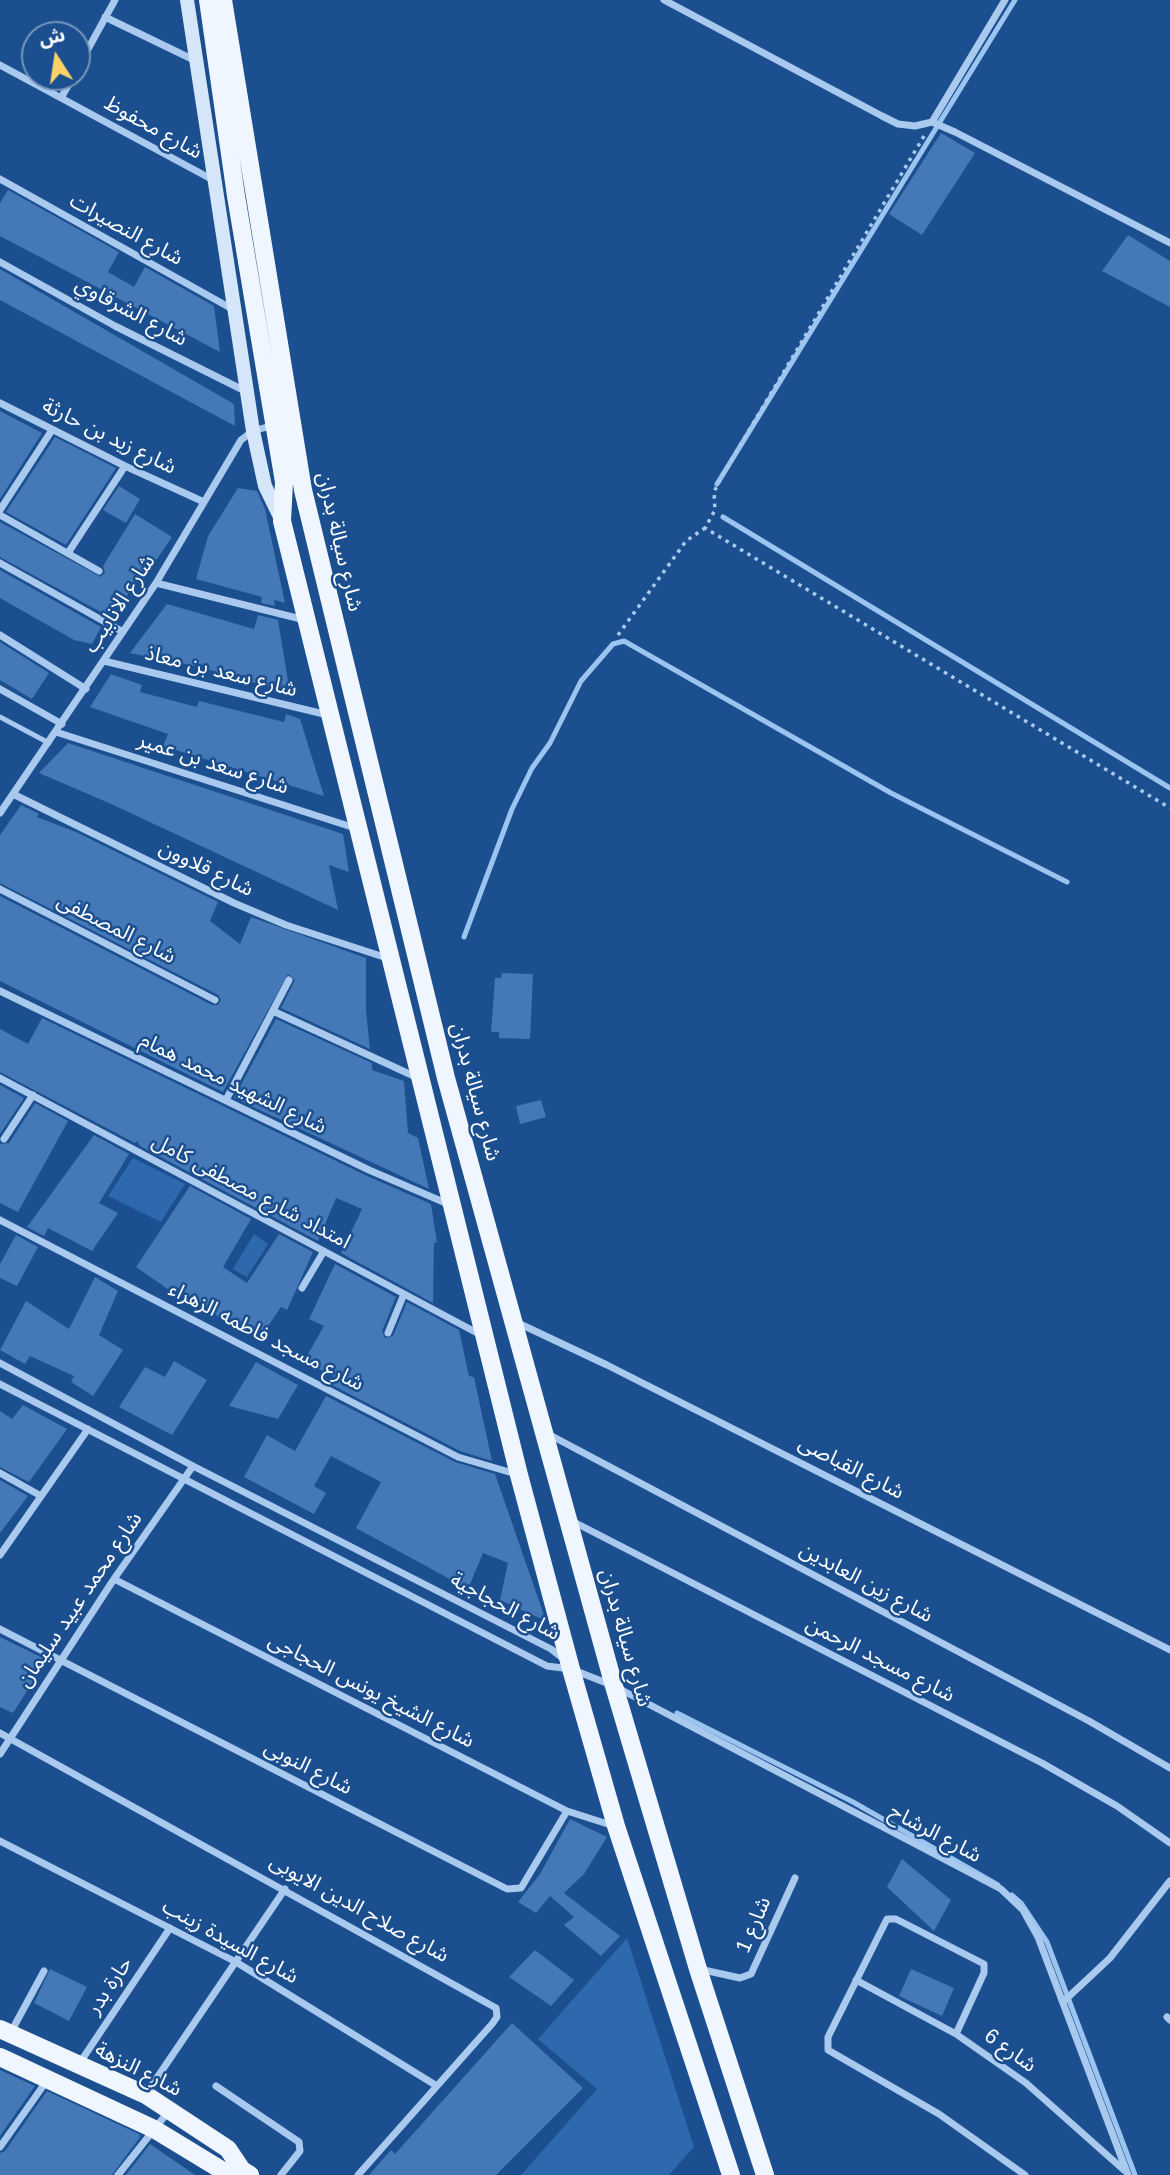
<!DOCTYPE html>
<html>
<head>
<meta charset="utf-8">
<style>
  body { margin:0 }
  #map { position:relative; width:1170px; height:2175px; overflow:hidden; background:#1b4f8f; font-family:Helvetica,"Noto Sans Arabic",sans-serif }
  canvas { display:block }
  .north { position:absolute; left:21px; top:21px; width:70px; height:70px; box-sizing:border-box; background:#1b4f8f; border:2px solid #7695bc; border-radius:50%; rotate:348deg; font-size:19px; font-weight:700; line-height:28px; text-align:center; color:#fff }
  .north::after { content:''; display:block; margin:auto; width:24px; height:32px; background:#ffd166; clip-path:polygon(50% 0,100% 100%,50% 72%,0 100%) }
</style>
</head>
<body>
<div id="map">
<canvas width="1170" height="2175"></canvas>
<div class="north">ش</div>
</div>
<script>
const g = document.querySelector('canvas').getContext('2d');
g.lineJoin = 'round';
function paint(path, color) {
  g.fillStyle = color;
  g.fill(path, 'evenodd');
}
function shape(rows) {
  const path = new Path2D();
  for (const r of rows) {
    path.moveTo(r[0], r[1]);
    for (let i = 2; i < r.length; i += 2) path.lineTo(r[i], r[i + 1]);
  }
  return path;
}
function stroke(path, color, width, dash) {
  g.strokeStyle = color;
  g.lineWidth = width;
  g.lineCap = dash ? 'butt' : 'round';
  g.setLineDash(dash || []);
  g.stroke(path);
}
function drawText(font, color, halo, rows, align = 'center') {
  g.font = font + ' Helvetica,"Noto Sans Arabic",sans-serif';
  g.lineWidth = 5;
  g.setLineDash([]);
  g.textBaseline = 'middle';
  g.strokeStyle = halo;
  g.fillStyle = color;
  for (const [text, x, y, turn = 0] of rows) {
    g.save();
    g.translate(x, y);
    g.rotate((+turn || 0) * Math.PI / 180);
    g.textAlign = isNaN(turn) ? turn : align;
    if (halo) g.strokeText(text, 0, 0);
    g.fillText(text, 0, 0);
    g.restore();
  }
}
const green = shape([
  [133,1158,185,1184,161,1222,108,1196],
  [254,1234,268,1244,247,1277,233,1269],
  [627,1938,694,2147,669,2175,521,2175,597,2089,538,2039]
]);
const stream = shape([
  [717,484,1015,0],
  [723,517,1170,788],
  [464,937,512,809,532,768,550,743,581,681,613,644,624,641,891,793,1067,882],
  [677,1713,853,1802,998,1885],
  [1012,1895,1021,1903,1047,1942,1135,2175]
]);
const building = shape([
  [941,133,975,153,922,235,889,214],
  [8,190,119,252,108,272,134,287,145,267,214,306,220,352,0,236,0,203],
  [1128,235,1170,261,1170,307,1102,271],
  [0,269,234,404,235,426,0,300],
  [0,411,42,433,0,499],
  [55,437,116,468,66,545,6,512],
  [119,486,140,499,126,523,103,510],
  [238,488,257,491,265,509,285,603,274,600,275,606,261,603,262,597,196,579,208,536],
  [135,514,172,537,140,584,135,581,120,608,114,604,108,616,0,557,0,522,101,577,105,572,103,566],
  [0,570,101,627,92,644,74,640,0,598],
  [167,604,254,629,258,615,278,620,290,693,200,667,130,653],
  [0,642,49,673,32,699,0,680],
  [111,674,142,685,140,692,197,707,199,701,284,722,286,714,300,719,324,796,163,746,168,734,90,707],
  [68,743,343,834,349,872,329,865,338,910,109,803,39,773],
  [21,805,39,814,37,817,76,832,218,902,210,921,240,944,251,917,366,958,366,1011,370,1049,281,1008,295,980,288,974,223,1092,0,981,0,896,212,1005,218,1005,221,1000,218,995,0,883,0,835],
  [502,973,533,974,530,1039,499,1038,499,1032,491,1032,495,978,501,978],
  [42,1018,367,1176,431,1204,437,1243,434,1242,433,1303,341,1253,362,1209,336,1198,318,1241,140,1146,137,1141,135,1143,0,1072,0,1029,28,1044],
  [276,1019,372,1063,372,1070,404,1081,408,1133,418,1138,429,1189,234,1098],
  [0,1085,24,1098,0,1134],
  [541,1100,546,1117,520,1124,516,1106],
  [35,1103,68,1121,18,1212,0,1203,0,1144,9,1143],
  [94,1135,129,1154,99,1203,118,1213,92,1251,48,1228,44,1236,27,1227],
  [190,1186,251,1219,223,1267,247,1283,279,1234,313,1252,287,1310,281,1307,260,1338,172,1292,136,1267],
  [16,1235,38,1247,17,1286,0,1278,0,1264],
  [335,1264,396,1297,382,1331,385,1338,393,1336,407,1302,459,1330,469,1376,474,1377,492,1461,460,1451,332,1385,336,1378,304,1361,324,1326,309,1319],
  [95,1277,118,1291,99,1335,123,1350,93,1396,71,1382,74,1376,30,1356,25,1364,0,1350,26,1301,69,1329],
  [174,1361,207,1380,172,1435,119,1407,145,1367,165,1377],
  [256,1362,298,1385,278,1419,229,1406],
  [326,1396,455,1462,495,1474,546,1621,500,1600,508,1563,483,1553,468,1589,356,1528,381,1482,331,1456,314,1486,326,1493,314,1514,244,1477,267,1435,295,1451],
  [23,1405,67,1429,29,1482,0,1467,0,1411,12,1419],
  [0,1480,28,1496,0,1533],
  [0,1637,47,1660,13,1713,0,1707],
  [570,1819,607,1837,584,1874,564,1893,620,1936,601,1956,564,1925,574,1917,550,1896,536,1913,518,1902,540,1874],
  [902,1859,951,1900,934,1931,887,1887],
  [535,1950,574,1980,551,2006,509,1977],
  [50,1969,87,1987,69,2021,34,2003],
  [911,1969,954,1988,942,2016,899,1996],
  [512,2023,583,2088,496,2175,369,2175,391,2150,395,2154],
  [0,2070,35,2086,0,2136],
  [47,2091,139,2134,140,2137,112,2175,0,2175,0,2153,5,2151],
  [150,2144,195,2175,126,2175]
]);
const path = shape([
  [924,136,723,474,714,492,715,510,705,528,1170,808],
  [618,635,686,541,705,528]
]);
const lane = shape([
  [0,717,49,743]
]);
const street = shape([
  [664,0,882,116,898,124,915,126,932,122,955,132,1170,243],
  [105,17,196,61],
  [0,65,215,181],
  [77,69,115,0],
  [61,98,73,77],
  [932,122,1005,0],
  [0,179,234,310],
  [0,262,115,326,247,392],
  [0,403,125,466,204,502],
  [0,510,52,430],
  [0,515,99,571],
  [68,553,125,466],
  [0,563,123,632],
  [156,583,305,620],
  [0,635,86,689],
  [104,661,328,715],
  [0,689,62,724],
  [56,732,355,828],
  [13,794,234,903,286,925,390,959],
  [0,813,156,583,241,440,253,431,274,425],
  [0,889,215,1000],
  [0,991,369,1170,448,1204],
  [273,1011,418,1078],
  [0,1078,481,1335],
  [226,1100,289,980],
  [4,1139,33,1095],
  [0,1220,458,1457,516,1474],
  [302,1288,324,1251],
  [518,1323,607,1365,1170,1650],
  [388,1333,404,1294],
  [0,1363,193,1466,551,1649,565,1660],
  [0,1384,547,1666,571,1669,614,1686,1001,1889,1023,1910,1038,1937,1128,2175],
  [548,1434,1089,1721,1170,1768],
  [0,1473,41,1496],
  [570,1520,1042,1763,1117,1806,1170,1843],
  [0,1555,88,1429],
  [114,1579,567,1811,614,1826],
  [0,1629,507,1889,521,1888,567,1811],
  [0,1733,496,2008,497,2017,492,2024,358,2175],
  [0,1754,114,1579,193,1466],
  [0,1841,236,1962,437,2086],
  [699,1969,740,1978,751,1974,795,1878],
  [856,1980,956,2034,1026,2083,1125,2171],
  [1063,2002,1110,1958,1170,1881],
  [1167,2017,1170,2020],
  [11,2032,44,1971],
  [956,2034,984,1973,984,1964,896,1919,887,1919,828,2037,828,2050,939,2114,1025,2175],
  [79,2064,170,1928],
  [216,2086,299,2142,300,2151,281,2175],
  [146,2094,285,1889],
  [0,2147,48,2079],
  [118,2175,168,2112]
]);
const secondary = shape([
  [187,0,253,431,265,486,282,521]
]);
const primary = shape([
  [208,0,236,196,284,482,282,521,519,1475,571,1669,616,1826,731,2175],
  [223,0,303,490,446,1078,614,1686,698,1969,765,2175],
  [0,2029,146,2095,228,2149,242,2170,250,2175],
  [0,2057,154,2129,223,2171,242,2170]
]);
const streetNames = [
  ["شارع محفوظ",153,128,29],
  ["شارع النصيرات",126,230,29],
  ["شارع الشرقاوي",131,312,28],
  ["شارع زيد بن حارثة",109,437,26],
  ["شارع سيالة بدران",339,542,77],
  ["شارع الانابيب",120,604,-57],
  ["شارع سعد بن معاذ",221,672,14],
  ["شارع سعد بن عمير",213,764,18],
  ["شارع قلاوون",206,869,26],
  ["شارع المصطفى",116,929,27],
  ["شارع الشهيد محمد همام",233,1084,26],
  ["شارع سيالة بدران",475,1092,75],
  ["امتداد شارع مصطفى كامل",251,1192,28],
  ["شارع مسجد فاطمه الزهراء",266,1337,27],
  ["شارع القباصى",851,1468,27],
  ["شارع زين العابدين",866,1583,28],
  ["شارع محمد عبيد سليمان",80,1600,-56],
  ["شارع الحجاجية",505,1607,28],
  ["شارع سيالة بدران",625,1638,74],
  ["شارع مسجد الرحمن",880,1660,27],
  ["شارع الشيخ يونس الحجاجى",371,1691,27],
  ["شارع النوبى",308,1768,27],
  ["شارع الرشاح",935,1834,28],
  ["شارع صلاح الدين الايوبى",359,1909,29],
  ["شارع 1",754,1925,-67],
  ["شارع السيدة زينب",230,1942,29],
  ["حارة بدر",110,1986,-56],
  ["شارع 6",1010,2051,36],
  ["شارع النزهة",138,2070,27]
];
paint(green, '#2e69ad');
stroke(stream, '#9cc4f0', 5);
paint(building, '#4478b7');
stroke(path, '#a9c9ee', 3.5, [3.5, 5]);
stroke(lane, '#a9c9ee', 5);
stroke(street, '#a9c9ee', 7);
stroke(secondary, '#d6e6fa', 14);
stroke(primary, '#f0f6ff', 18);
drawText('21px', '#fff', '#1b4f8f', streetNames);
</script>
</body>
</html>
